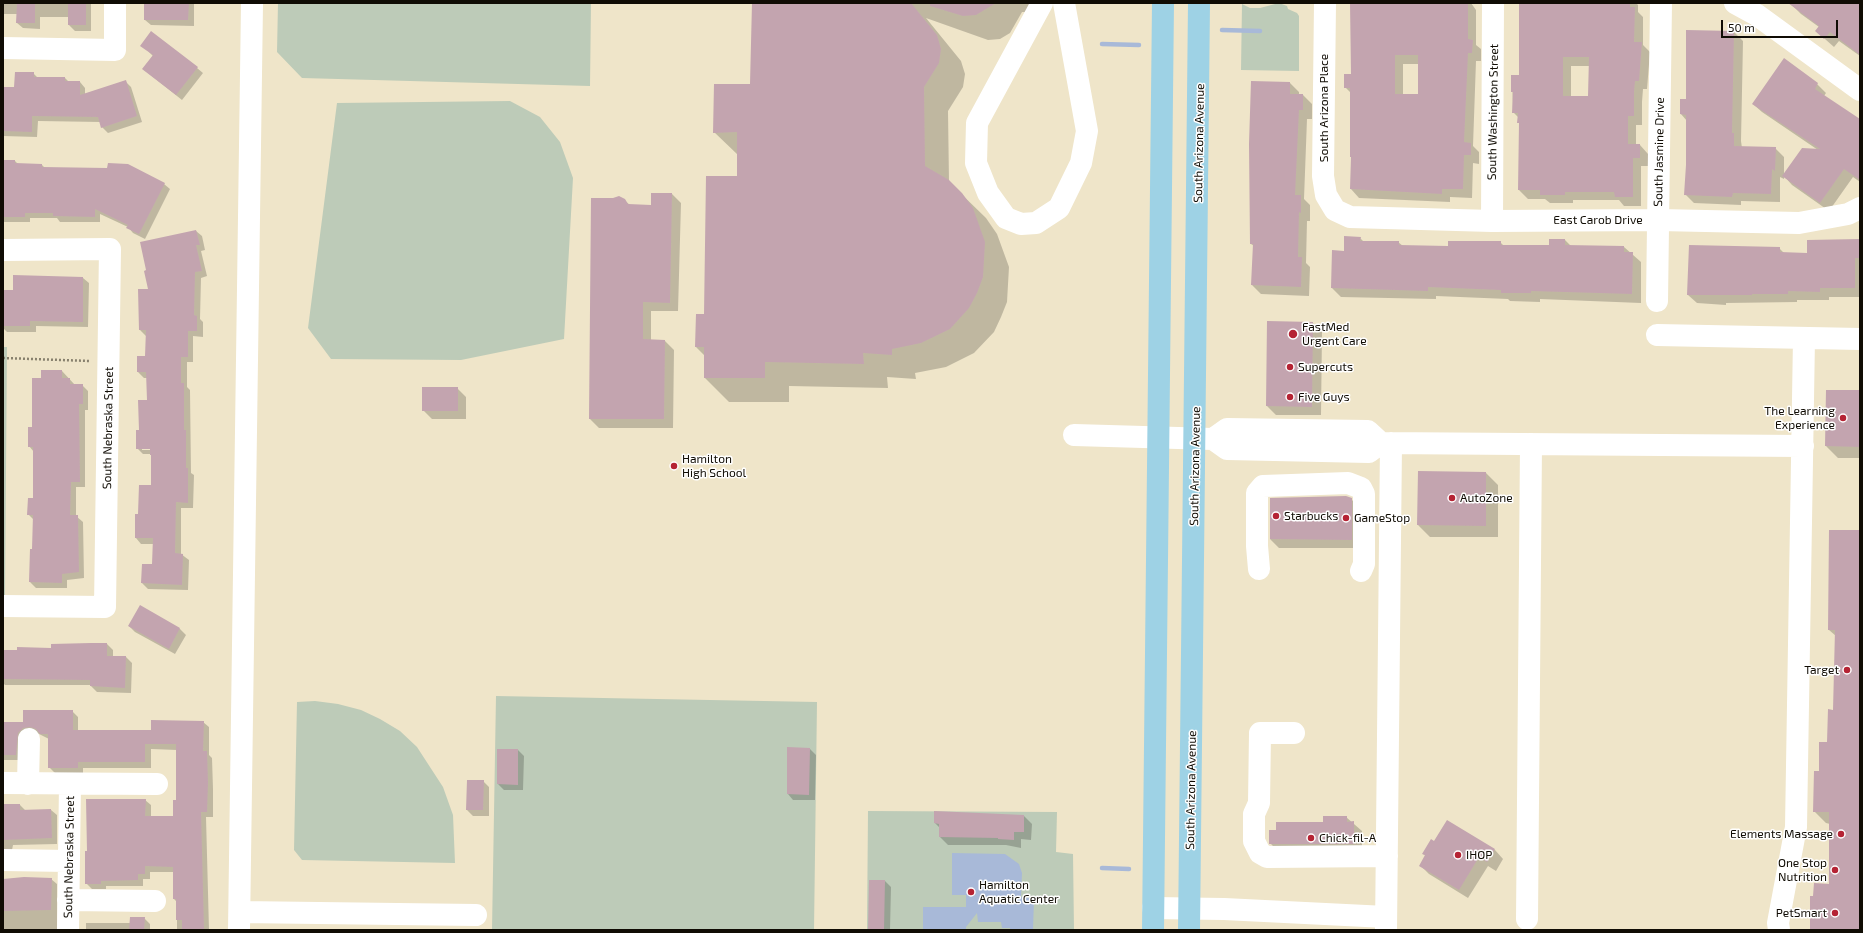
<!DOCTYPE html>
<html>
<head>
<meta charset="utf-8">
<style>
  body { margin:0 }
  #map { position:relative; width:1863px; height:933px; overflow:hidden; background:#efe5c9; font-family:"Exo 2",sans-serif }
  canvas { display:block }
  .frame { position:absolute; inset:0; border:4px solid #100c04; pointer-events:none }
  .scale { position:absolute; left:1721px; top:20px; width:117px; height:18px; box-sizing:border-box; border:2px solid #100c04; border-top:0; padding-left:5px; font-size:12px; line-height:14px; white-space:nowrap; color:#100c04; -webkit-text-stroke:3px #fff; paint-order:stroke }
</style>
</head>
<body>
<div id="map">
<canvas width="1863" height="933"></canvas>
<div class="frame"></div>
<div class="scale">50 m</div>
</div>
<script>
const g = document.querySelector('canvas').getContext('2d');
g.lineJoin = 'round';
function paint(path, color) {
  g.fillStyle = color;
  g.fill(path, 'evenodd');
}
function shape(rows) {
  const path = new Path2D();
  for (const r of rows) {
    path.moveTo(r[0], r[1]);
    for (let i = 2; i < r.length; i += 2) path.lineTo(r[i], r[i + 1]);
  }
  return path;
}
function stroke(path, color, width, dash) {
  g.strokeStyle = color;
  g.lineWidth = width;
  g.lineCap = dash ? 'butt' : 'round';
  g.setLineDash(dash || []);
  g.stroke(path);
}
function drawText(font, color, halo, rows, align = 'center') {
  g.font = font + ' "Exo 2",sans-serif';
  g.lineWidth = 3;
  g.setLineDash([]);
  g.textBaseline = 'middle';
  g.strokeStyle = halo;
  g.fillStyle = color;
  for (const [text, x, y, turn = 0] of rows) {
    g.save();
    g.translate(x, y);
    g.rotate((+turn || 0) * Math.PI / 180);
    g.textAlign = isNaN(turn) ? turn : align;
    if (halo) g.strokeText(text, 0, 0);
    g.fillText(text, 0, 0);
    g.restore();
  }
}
const green = shape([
  [278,3,591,3,590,86,302,78,277,52],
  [1279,3,1287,6,1288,9,1297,13,1299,16,1299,71,1241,70,1242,4,1250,8,1260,8],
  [510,101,540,117,560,142,573,178,564,339,461,360,331,359,308,328,337,103],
  [3,347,7,347,5,595,3,595],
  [496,696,817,702,814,930,492,930],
  [315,701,338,704,361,710,380,719,400,731,417,747,443,787,453,815,455,863,302,860,294,850,297,702],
  [868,811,1057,812,1056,852,1073,854,1074,930,867,930]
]);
const water = shape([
  [952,853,1005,854,1019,864,1022,873,1021,897,1034,898,1033,930,1010,930,1010,928,1002,928,1001,922,978,922,977,913,966,927,966,930,923,930,923,907,966,907,966,895,952,895]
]);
const shadow = shape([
  [3,3,91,3,91,31,75,31,69,25,69,17,40,17,40,29,23,28,17,23,18,14,3,14],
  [145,3,194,3,194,26,151,25,145,20],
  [753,3,1038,3,1032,12,1022,12,1010,33,1000,39,988,40,926,18,961,61,965,74,963,87,948,111,949,182,986,218,997,234,1009,267,1007,302,1001,317,994,332,974,353,946,367,915,373,916,379,887,377,888,388,789,386,789,402,729,402,705,378,705,356,696,347,738,177,738,155,714,132,751,85],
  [1351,3,1471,3,1476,10,1476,45,1481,49,1481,61,1476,61,1473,146,1479,152,1479,164,1473,163,1472,198,1450,197,1450,202,1359,198,1351,189,1352,158,1351,93,1345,87,1352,75],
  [1403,64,1419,64,1419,95,1403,95],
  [1520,3,1636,3,1638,5,1638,12,1643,17,1643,45,1650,52,1647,89,1643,89,1642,102,1642,125,1636,125,1636,145,1640,145,1648,154,1648,166,1641,166,1641,206,1624,206,1619,200,1573,200,1573,203,1550,203,1545,199,1528,199,1519,190,1520,124,1519,118,1513,112,1512,76,1520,76],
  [1571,66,1590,66,1589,97,1571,97],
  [1794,3,1860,3,1860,56,1839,41,1834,47,1816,31,1819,27,1801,14,1792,5],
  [1687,31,1734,32,1743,41,1741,141,1742,148,1775,148,1784,157,1784,176,1818,150,1762,112,1753,104,1817,84,1826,93,1824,96,1860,122,1860,182,1853,177,1829,211,1792,185,1784,176,1784,179,1780,177,1780,202,1741,201,1741,205,1694,203,1685,194,1687,165,1687,121,1681,114,1687,100],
  [148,51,197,68,203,73,182,100,143,69,153,56],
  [33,73,38,78,65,78,69,82,80,82,85,88,85,94,125,81,131,87,142,122,108,133,102,127,101,122,38,121,37,137,3,136,3,88,15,88],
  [1290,83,1299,92,1299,95,1303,95,1312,104,1312,119,1307,119,1304,199,1310,205,1310,221,1307,221,1306,263,1310,267,1309,296,1261,294,1252,285,1254,246,1251,244],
  [3,161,15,161,18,164,42,165,45,168,164,184,170,189,145,239,133,233,128,227,100,214,100,222,60,222,57,218,30,218,30,222,3,222],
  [672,194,681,203,678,311,651,311,651,341,665,341,674,350,673,428,599,428,590,419,624,200,630,205,652,206],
  [196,231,202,236,205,250,201,251,207,276,201,278,200,319,203,322,203,337,193,336,193,362,187,362,187,387,190,390,191,473,194,475,193,508,181,508,181,554,189,560,188,590,148,589,142,583,153,565,154,544,141,544,136,538,136,515,139,515,152,486,152,456,151,454,143,454,137,448,148,401,147,378,144,378,138,372,146,357,146,336,140,330,149,290],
  [142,448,155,448,155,450,142,450],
  [1360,238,1364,242,1398,242,1403,246,1448,247,1500,242,1504,246,1550,246,1565,240,1571,246,1624,247,1641,262,1641,303,1540,299,1540,302,1510,301,1508,299,1436,296,1436,299,1341,297,1332,288,1333,251,1345,252],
  [1860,241,1860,297,1829,297,1829,300,1797,300,1797,302,1726,303,1726,305,1697,303,1688,295,1779,248,1785,254,1808,254],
  [83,278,89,283,88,327,36,326,36,332,7,332,3,328,3,291,14,291],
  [1313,323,1322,332,1321,415,1276,415,1267,406],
  [62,371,75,385,82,385,88,391,88,410,85,410,85,487,76,487,76,516,83,522,84,578,67,580,67,588,36,588,30,582,31,550,33,550,34,520,28,514,34,499,34,452,29,446,42,379],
  [457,388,466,397,466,419,432,419,423,410],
  [1860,391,1860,458,1838,458,1826,446],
  [1486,473,1498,485,1498,537,1430,537,1418,525],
  [1270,499,1351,499,1360,508,1360,548,1279,548,1270,539],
  [1860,531,1860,930,1811,930,1814,897,1830,885,1830,824,1826,823,1814,811,1820,772,1828,743,1834,711,1836,636,1829,630],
  [140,607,180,629,186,635,175,654,135,632,129,626],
  [107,644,113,650,113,657,126,657,132,663,131,693,97,692,90,685,5,685,3,683,3,651,52,649,52,645],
  [72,711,78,717,78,731,152,731,203,722,209,727,209,755,212,758,213,789,213,817,206,817,209,930,177,930,177,902,174,899,174,872,150,872,150,879,143,879,143,886,106,886,106,889,92,889,86,883,88,852,145,800,151,805,151,817,174,817,177,801,177,750,151,749,151,768,83,768,83,773,55,773,49,767,49,739,35,732,22,760,3,760,3,723,24,723],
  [810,749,816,755,815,800,793,800,788,794],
  [498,750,518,750,524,756,523,790,504,790,498,784],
  [483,781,489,787,489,816,473,816,467,810],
  [3,805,20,805,25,810,51,810,57,815,57,844,13,845,12,850,3,849],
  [1024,816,1032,824,1031,840,1021,839,1021,848,1006,845,948,845,940,837,940,828,935,823],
  [1346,817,1362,831,1362,852,1280,853,1271,844],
  [1447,821,1495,850,1503,859,1496,871,1488,866,1468,898,1429,874,1420,865,1426,856,1423,854,1434,842],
  [51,879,57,884,57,930,3,930,3,890],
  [885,881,891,887,890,930,869,930],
  [144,918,150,924,150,930,86,930,86,923,130,923],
  [444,929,445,930,408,930]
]);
const stream = shape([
  [1222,30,1260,31],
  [1102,44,1139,45],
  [1102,868,1129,869]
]);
const building = shape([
  [17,3,35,3,35,23,16,23],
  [68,3,86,3,86,25,68,25],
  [144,3,189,3,188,20,144,20],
  [752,3,911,3,937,35,941,49,939,63,924,87,925,166,949,180,962,193,973,208,985,242,983,277,977,293,969,308,950,329,921,343,892,349,892,355,863,353,864,364,765,362,765,378,704,378,704,347,695,347,696,314,704,314,706,176,737,176,737,132,713,133,714,84,750,84],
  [930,3,996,3,976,15,963,16,930,6],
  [1350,3,1468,3,1468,39,1473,40,1472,53,1468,53,1464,142,1471,143,1471,155,1464,155,1463,189,1442,189,1442,194,1350,189,1351,157,1350,157,1350,88,1344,88,1344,74,1351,74],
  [1395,55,1418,55,1418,94,1395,94],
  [1519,3,1630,3,1630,7,1635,7,1634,42,1642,42,1639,81,1635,81,1634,92,1634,116,1628,116,1628,144,1640,144,1640,158,1633,158,1633,197,1615,197,1614,192,1565,192,1565,195,1540,195,1540,190,1518,190,1519,123,1517,123,1518,113,1512,113,1513,92,1511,92,1511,75,1519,75],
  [1563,57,1589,57,1588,96,1563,96],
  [1788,3,1860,3,1860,55,1830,32,1824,39,1815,31,1819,26],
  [1686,30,1734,31,1732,133,1734,133,1734,146,1776,147,1775,171,1772,169,1771,194,1733,193,1732,197,1684,195,1686,165,1686,115,1680,114,1680,99,1686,99],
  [151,31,198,67,176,95,142,69,153,55,140,46],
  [1784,58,1818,83,1815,89,1860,119,1860,180,1844,169,1820,203,1782,176,1802,148,1820,149,1752,104],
  [15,72,34,72,34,77,65,77,65,81,80,81,80,95,126,80,137,116,101,128,98,117,32,116,32,132,3,131,3,87,14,87],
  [1251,81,1290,82,1290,94,1303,94,1303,110,1299,110,1295,195,1301,195,1301,213,1299,212,1298,257,1302,257,1301,287,1251,285,1253,244,1250,244,1249,144],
  [3,160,15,160,15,163,42,164,42,167,107,168,108,163,128,164,165,183,139,234,126,228,128,225,95,209,95,217,53,216,53,213,25,213,25,217,3,217],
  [651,193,672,193,670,303,643,302,643,339,665,340,664,419,589,419,591,198,613,198,619,196,625,199,628,204,651,205],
  [196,230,200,245,196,245,202,271,195,272,194,315,197,316,197,331,188,331,188,357,181,357,181,383,184,383,184,430,186,430,186,468,188,468,188,503,176,502,175,553,183,554,182,585,141,583,142,564,152,564,153,538,135,538,135,514,138,514,139,485,151,485,151,455,150,455,150,449,136,449,136,430,139,430,138,400,147,400,146,372,137,372,137,356,145,356,146,330,139,330,138,289,148,289,144,271,146,270,140,242],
  [1344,236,1361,237,1360,241,1399,241,1399,245,1448,246,1448,241,1501,241,1501,245,1549,245,1549,239,1565,239,1565,245,1624,246,1624,252,1633,252,1632,294,1531,291,1531,293,1501,293,1501,290,1428,287,1428,291,1331,288,1332,250,1344,251],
  [1860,239,1860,258,1855,258,1855,288,1820,288,1820,292,1788,291,1788,294,1752,294,1752,295,1687,295,1689,245,1780,247,1780,252,1807,253,1807,240],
  [13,275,83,277,83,322,30,321,30,326,3,326,3,290,13,290],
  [1267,321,1313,322,1312,407,1266,406],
  [41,370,62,370,62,378,70,378,70,384,83,384,83,404,79,404,80,482,71,482,70,515,78,515,79,572,62,574,62,583,29,582,30,549,32,549,33,515,27,515,28,498,33,498,33,447,28,447,28,427,32,427,32,378,41,378],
  [422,387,458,387,458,411,422,411],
  [1826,390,1860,390,1860,447,1825,446],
  [1418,471,1486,472,1486,526,1417,525],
  [1346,496,1352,498,1352,540,1270,539,1270,498],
  [1829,530,1860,530,1860,930,1810,930,1810,896,1813,896,1814,883,1829,884,1829,812,1813,812,1814,771,1819,771,1819,742,1827,742,1828,709,1833,710,1835,630,1828,630],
  [140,605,180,628,169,649,128,626],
  [91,643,107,643,107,656,126,656,125,688,90,686,90,680,3,679,3,650,17,650,17,647,51,648,51,644],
  [23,710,73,710,73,730,151,730,151,720,204,721,203,751,207,751,208,783,207,812,201,812,204,930,182,930,182,920,176,920,176,899,173,899,173,867,145,866,145,874,138,874,138,880,101,881,101,884,85,884,85,851,87,851,86,799,146,799,145,816,173,816,173,800,176,800,176,744,145,744,145,762,78,762,78,768,48,768,48,734,40,734,36,729,30,727,23,728,18,733,16,755,3,755,3,722,23,722],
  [787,747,810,748,809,795,787,794],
  [497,749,518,749,518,785,497,784],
  [467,780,484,780,483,810,466,810],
  [3,804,20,804,20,810,51,809,52,838,3,840],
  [934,811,1024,815,1024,832,1014,832,1014,840,998,839,998,838,939,837,939,824,934,823],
  [1323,816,1347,816,1347,822,1354,821,1354,844,1269,844,1269,830,1276,830,1276,822,1323,822],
  [1447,820,1495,849,1487,862,1479,857,1459,890,1419,866,1425,855,1422,854,1431,839,1434,841],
  [24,877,52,878,51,910,3,911,3,879],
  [869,880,885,880,884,930,868,930],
  [130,917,145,917,144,930,129,930]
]);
const path = shape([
  [3,358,90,361]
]);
const minor = shape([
  [1042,3,977,123,976,163,988,193,1006,218,1021,224,1036,223,1059,208,1081,163,1087,131,1064,3],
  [1325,3,1323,176,1326,195,1335,210,1350,217,1492,221,1659,220,1799,223,1848,214,1860,208],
  [1735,3,1757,15,1860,90],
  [3,48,115,50,115,3],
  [1492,221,1493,3],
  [3,250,110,249,105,607,3,606],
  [1657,301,1661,3],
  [1657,335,1860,339],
  [1074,435,1213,439,1227,449,1369,452,1381,443],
  [1213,439,1227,429,1368,431,1381,443,1803,446],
  [1259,569,1257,546,1257,493,1263,486,1348,483,1361,488,1364,494,1364,564,1361,571],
  [1294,733,1260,733,1259,803,1254,814,1254,841,1260,853,1267,857,1387,856],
  [3,783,157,784],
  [28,784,29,739],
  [3,860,69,861],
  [68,900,155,901],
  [1153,908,1224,909,1386,917],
  [240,912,476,915],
  [1527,919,1531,444],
  [68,930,70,784],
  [239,930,252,3],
  [1386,930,1391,443],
  [1779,930,1778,923,1796,827,1804,338]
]);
const major = shape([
  [1153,930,1163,3],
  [1189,930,1199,3]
]);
const markers = [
  [1293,334,5,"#b52334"],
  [1290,367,4,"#b52334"],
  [1290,397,4,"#b52334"],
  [1843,418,4,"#b52334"],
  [674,466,4,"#b52334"],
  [1452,498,4,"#b52334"],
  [1276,516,4,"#b52334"],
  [1346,518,4,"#b52334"],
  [1847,670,4,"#b52334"],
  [1841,834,4,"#b52334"],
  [1311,838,4,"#b52334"],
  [1458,855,4,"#b52334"],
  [1835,870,4,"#b52334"],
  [971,892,4,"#b52334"],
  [1835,913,4,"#b52334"]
];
const streetNames = [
  ["South Arizona Place",1324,108,-90],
  ["South Washington Street",1493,112,-89],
  ["South Arizona Avenue",1199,143,-89],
  ["South Jasmine Drive",1659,152,-89],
  ["East Carob Drive",1598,220],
  ["South Nebraska Street",108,428,-89],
  ["South Arizona Avenue",1195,466,-89],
  ["South Arizona Avenue",1191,790,-89],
  ["South Nebraska Street",69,857,-89]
];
const poiNames = [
  ["FastMed",1302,327],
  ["Urgent Care",1302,341],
  ["Supercuts",1298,367],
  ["Five Guys",1298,397],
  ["The Learning",1835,411,"right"],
  ["Experience",1835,425,"right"],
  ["Hamilton",682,459],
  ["High School",682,473],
  ["AutoZone",1460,498],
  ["Starbucks",1284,516],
  ["GameStop",1354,518],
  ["Target",1839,670,"right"],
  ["Elements Massage",1833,834,"right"],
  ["Chick-fil-A",1319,838],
  ["IHOP",1466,855],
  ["One Stop",1827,863,"right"],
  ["Nutrition",1827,877,"right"],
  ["Hamilton",979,885],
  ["Aquatic Center",979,899],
  ["PetSmart",1827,913,"right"]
];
paint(green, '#bdcbb8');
paint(water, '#a8b9d8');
paint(shadow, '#0003');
stroke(stream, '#a8b9d8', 4.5);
paint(building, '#c3a4af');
stroke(path, '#87806d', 2.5, [2, 2]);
stroke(minor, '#fff', 22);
stroke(major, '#9ed2e5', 22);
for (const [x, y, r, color] of markers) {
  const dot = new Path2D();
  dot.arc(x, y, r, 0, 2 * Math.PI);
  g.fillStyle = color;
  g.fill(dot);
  stroke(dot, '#fff', 1.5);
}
drawText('12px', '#100c04', '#fff', streetNames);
drawText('12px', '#100c04', '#fff', poiNames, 'left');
</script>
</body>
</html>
